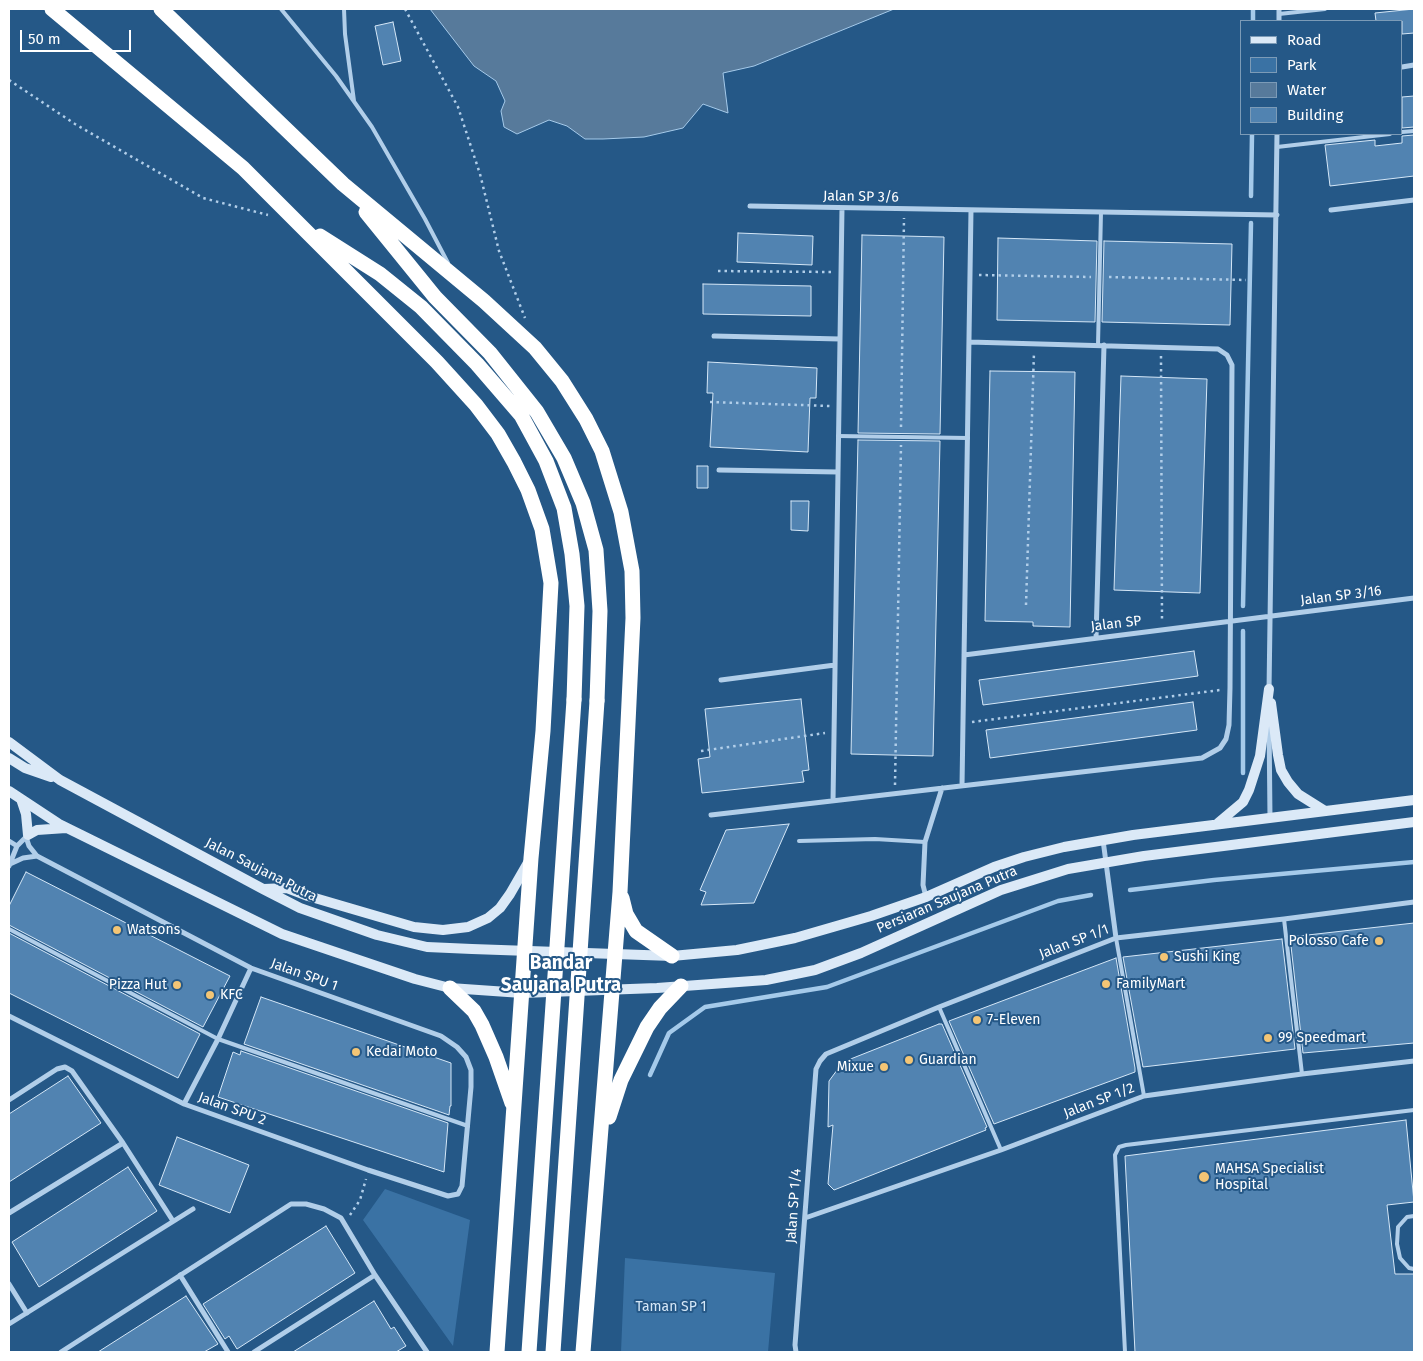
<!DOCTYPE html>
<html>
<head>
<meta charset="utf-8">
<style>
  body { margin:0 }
  #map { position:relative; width:1423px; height:1361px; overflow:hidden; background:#255887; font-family:"Fira Sans",sans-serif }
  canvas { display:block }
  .frame { position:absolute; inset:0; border:10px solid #fff; pointer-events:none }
  .legend { position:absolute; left:1240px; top:20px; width:162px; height:115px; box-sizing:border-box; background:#255887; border:1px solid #7c9bb7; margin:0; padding:6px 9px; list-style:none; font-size:15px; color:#fff }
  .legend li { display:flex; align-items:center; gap:10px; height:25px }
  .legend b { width:25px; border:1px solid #7c9bb7 }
  .scale { position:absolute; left:20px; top:30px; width:111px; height:22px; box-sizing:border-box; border:2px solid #fff; border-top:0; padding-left:6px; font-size:15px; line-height:18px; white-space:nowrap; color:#fff; -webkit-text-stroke:4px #255887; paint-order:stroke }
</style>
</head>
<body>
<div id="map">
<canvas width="1423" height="1361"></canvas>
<div class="frame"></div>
<ul class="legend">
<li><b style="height:6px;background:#dbe9f7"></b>Road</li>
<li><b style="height:14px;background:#3a72a4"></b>Park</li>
<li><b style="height:14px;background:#577a9b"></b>Water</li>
<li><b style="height:14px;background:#5183b1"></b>Building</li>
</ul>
<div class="scale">50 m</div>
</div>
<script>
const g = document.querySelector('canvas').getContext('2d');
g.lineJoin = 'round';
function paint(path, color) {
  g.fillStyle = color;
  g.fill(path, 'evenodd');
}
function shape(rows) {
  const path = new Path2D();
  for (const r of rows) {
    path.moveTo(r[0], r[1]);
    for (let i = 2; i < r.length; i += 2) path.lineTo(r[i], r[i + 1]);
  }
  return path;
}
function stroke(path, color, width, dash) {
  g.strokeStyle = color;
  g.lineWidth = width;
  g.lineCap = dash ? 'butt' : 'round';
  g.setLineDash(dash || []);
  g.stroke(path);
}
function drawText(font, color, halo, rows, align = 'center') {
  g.font = font + ' "Fira Sans",sans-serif';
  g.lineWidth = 4;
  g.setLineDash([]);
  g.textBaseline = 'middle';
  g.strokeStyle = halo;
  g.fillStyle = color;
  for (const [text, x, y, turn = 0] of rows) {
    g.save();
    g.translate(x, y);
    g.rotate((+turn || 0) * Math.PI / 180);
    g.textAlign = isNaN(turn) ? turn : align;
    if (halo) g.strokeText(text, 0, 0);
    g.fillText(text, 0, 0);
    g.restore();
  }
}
const green = shape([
  [385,1189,470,1220,453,1346,363,1220],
  [625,1258,775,1273,768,1352,621,1352]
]);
const water = shape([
  [430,9,894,9,754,66,723,73,728,113,703,104,683,128,644,137,603,139,585,139,567,126,549,120,517,134,504,127,501,111,505,101,496,81,474,66,430,9]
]);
const stream = shape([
  [1253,21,1253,9],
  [1251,196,1252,134],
  [1243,606,1251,223],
  [1243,631,1243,773],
  [1130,890,1214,880,1414,862],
  [650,1075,669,1033,705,1007,827,987,1058,901,1091,895]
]);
const building = shape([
  [1414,9,1414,33,1402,34,1402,21,1376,21,1375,13,1414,9],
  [393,22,401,61,383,65,375,26,393,22],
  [1414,96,1414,127,1402,128,1402,97,1414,96],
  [1414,135,1414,176,1330,186,1325,145,1375,140,1375,146,1402,143,1402,136,1414,135],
  [738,233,813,236,812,265,737,262,738,233],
  [862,235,944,237,940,434,858,433,862,235],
  [998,238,1097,241,1095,322,997,320,998,238],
  [1104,241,1232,244,1230,325,1102,322,1104,241],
  [703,284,811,286,811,316,703,314,703,284],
  [708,362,817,368,816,398,810,398,808,452,710,447,713,393,707,393,708,362],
  [990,371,1075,372,1070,627,1033,626,1033,622,985,621,990,371],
  [1121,376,1207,379,1200,593,1114,590,1121,376],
  [858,440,940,441,933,756,851,754,858,440],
  [697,466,708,466,708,488,697,488,697,466],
  [791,501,809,501,808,531,791,530,791,501],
  [1194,651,1198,676,983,705,979,680,1194,651],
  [801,699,809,770,802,771,804,782,702,793,698,759,710,757,705,709,801,699],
  [1193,702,1197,730,990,758,986,730,1193,702],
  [789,824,754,903,701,905,706,892,700,890,726,830,789,824],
  [26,872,230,976,203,1027,9,925,9,906,26,872],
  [1414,923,1414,1043,1303,1053,1290,937,1414,923],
  [9,933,200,1034,178,1078,9,993,9,933],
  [1282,939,1295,1049,1143,1067,1123,957,1282,939],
  [1116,958,1135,1068,1135,1072,994,1124,949,1021,1116,958],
  [261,997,451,1063,451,1106,450,1106,449,1115,244,1044,261,997],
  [939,1024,942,1024,987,1127,985,1128,986,1130,834,1190,828,1184,833,1125,828,1127,829,1081,843,1062,939,1024],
  [241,1051,448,1123,444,1172,218,1097,233,1052,240,1055,241,1051],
  [68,1076,101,1123,9,1182,9,1114,68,1076],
  [1406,1120,1414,1202,1387,1205,1395,1274,1414,1274,1414,1352,1135,1352,1125,1156,1406,1120],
  [177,1137,249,1165,230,1213,159,1185,177,1137],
  [128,1167,157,1211,39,1287,12,1242,128,1167],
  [326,1226,355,1273,237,1349,229,1336,225,1339,203,1304,326,1226],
  [186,1296,218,1344,204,1352,98,1352,186,1296],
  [374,1301,391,1329,394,1327,406,1346,396,1352,293,1352,374,1301]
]);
const path = shape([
  [405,9,458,107,480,174,499,251,525,318],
  [9,80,75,124,203,198,268,215],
  [718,271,832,272],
  [979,275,1091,277],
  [1109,277,1246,280],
  [1161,356,1162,621],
  [710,402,830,406],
  [901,427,904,218],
  [1026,605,1034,352],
  [972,722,1220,690],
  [701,751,825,733],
  [895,785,901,445],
  [350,1215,360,1200,366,1179]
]);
const lane = shape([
  [281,9,336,76,372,127,425,219,448,263],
  [344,9,345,34,354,101],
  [1279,14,1325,9],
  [1402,132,1414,131],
  [1277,147,1390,134],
  [1098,345,1101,212],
  [838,436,968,438],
  [799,841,875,839,925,842],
  [1284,919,1302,1074],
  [9,929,218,1039,468,1126],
  [1116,938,1144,1096],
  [939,1007,1001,1150],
  [1414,1216,1407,1217,1398,1227,1397,1244,1400,1258,1409,1268,1414,1269],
  [1125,1352,1115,1155,1119,1147,1126,1145,1414,1110]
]);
const street = shape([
  [1279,21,1279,9],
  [1402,67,1414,65],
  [750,206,1277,215],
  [1331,210,1414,200],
  [714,336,840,339],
  [719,470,838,472],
  [1096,638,1104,345],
  [964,655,1414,598],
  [721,680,835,665],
  [1269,690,1277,134],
  [1269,721,1270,818],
  [962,786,971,210],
  [833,801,842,208],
  [711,815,1202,758,1220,748,1226,739,1229,725,1230,688,1232,365,1227,355,1218,349,969,342],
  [26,837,29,846,37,856],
  [1103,840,1116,938],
  [9,841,17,846],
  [9,866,17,846,28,835],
  [926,897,923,885,925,842,942,788],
  [9,1016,184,1104,368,1170,448,1196,458,1194,462,1186,471,1087,471,1070,466,1057,457,1047,441,1036,251,968,37,856,23,858,10,864],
  [9,1100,57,1069,65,1067,72,1071,123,1143,173,1221],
  [184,1104,218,1039,251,968],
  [9,1213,123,1143],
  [805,1218,1001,1150,1144,1096,1302,1074,1414,1061],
  [180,1275,228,1352],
  [9,1284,27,1313],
  [9,1324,193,1209],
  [61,1352,291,1204,306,1204,324,1209,341,1218,375,1275,427,1352],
  [254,1352,375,1275],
  [796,1352,795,1345,816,1069,820,1061,826,1054,939,1007,1116,938,1284,919,1414,902]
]);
const secondary = shape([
  [1271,703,1278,755,1281,770,1288,782,1298,794,1325,811],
  [9,742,60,780,263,889,300,908,377,935,427,947,472,949,672,956,737,950,795,938,871,916,926,897,994,867,1024,857,1064,847,1133,835,1414,800],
  [9,758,25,768,51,777],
  [9,791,59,824,282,934,415,979,450,988,522,993,657,988,766,980,815,970,861,953,1001,890,1068,869,1144,856,1414,822],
  [21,799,26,814,28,835,37,830,66,828],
  [1218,823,1243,802,1249,790,1260,756,1269,689],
  [264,889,287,888,308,896,414,927,443,930,468,927,488,918,500,908,510,894,529,861]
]);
const highway = shape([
  [52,9,243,168,437,362,476,405,498,434,514,462,528,490,542,529,551,583,543,731,531,858,497,1352],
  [161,9,343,184,484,301,535,348,562,381,586,419,602,451,621,512,632,571,633,618,620,892,583,1352],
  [366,212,435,297,490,353,537,412,564,458,583,503,596,550,600,611,597,701],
  [320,236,380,274,421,307,477,364,521,415,546,461,564,508,572,554,577,606,574,700],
  [622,898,626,914,636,931,672,956],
  [450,988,474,1011,482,1025,496,1057,512,1103],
  [609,1117,621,1080,647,1027,660,1008,681,986]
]);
const highwayBridge = shape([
  [529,1352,574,700],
  [553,1352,597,701]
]);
const markers = [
  [117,930,5,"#f3c575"],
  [1379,941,5,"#f3c575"],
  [1164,957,5,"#f3c575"],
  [1106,984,5,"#f3c575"],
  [177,985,5,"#f3c575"],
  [210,995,5,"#f3c575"],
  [977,1020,5,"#f3c575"],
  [1268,1038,5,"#f3c575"],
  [356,1052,5,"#f3c575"],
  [909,1060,5,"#f3c575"],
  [884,1067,5,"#f3c575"],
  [1204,1177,6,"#f3c575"]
];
const streetNames = [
  ["Jalan SP 3/6",861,197,1],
  ["Jalan SP 3/16",1341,596,-7],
  ["Jalan SP",1116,624,-7],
  ["Jalan Saujana Putra",261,870,27],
  ["Persiaran Saujana Putra",947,900,-23],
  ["Jalan SP 1/1",1074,942,-21],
  ["Jalan SPU 1",304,975,20],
  ["Jalan SP 1/2",1099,1101,-21],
  ["Jalan SPU 2",232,1109,20],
  ["Jalan SP 1/4",794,1206,-86]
];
const poiNames = [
  ["Watsons",127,930],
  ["Polosso Cafe",1369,941,"right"],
  ["Sushi King",1174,957],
  ["FamilyMart",1116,984],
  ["Pizza Hut",167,985,"right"],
  ["KFC",220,995],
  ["7-Eleven",987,1020],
  ["99 Speedmart",1278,1038],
  ["Kedai Moto",366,1052],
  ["Guardian",919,1060],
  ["Mixue",874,1067,"right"],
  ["MAHSA Specialist",1215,1169],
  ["Hospital",1215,1185]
];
const parkNames = [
  ["Taman SP 1",671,1307]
];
const districtNames = [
  ["Bandar",561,964],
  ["Saujana Putra",561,986]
];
paint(green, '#3a72a4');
paint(water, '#577a9b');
stroke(water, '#a5caea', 1);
stroke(stream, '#a5caea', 4.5);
paint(building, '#5183b1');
stroke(building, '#d5e7f7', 1);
stroke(path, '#b1cee9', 2.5, [2.5, 4]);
stroke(lane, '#b1cee9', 4);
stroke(street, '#b1cee9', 5);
stroke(secondary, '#dbe9f7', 10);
stroke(highway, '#fff', 15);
stroke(highwayBridge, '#fff', 15);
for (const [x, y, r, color] of markers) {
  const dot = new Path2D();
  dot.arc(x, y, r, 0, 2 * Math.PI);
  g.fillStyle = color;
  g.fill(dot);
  stroke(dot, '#255887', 2);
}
drawText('14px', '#fff', '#255887', streetNames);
drawText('14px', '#fff', '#255887', poiNames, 'left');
drawText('14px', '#d5e7f7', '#255887', parkNames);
drawText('bold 19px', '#fff', '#255887', districtNames);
</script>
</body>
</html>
